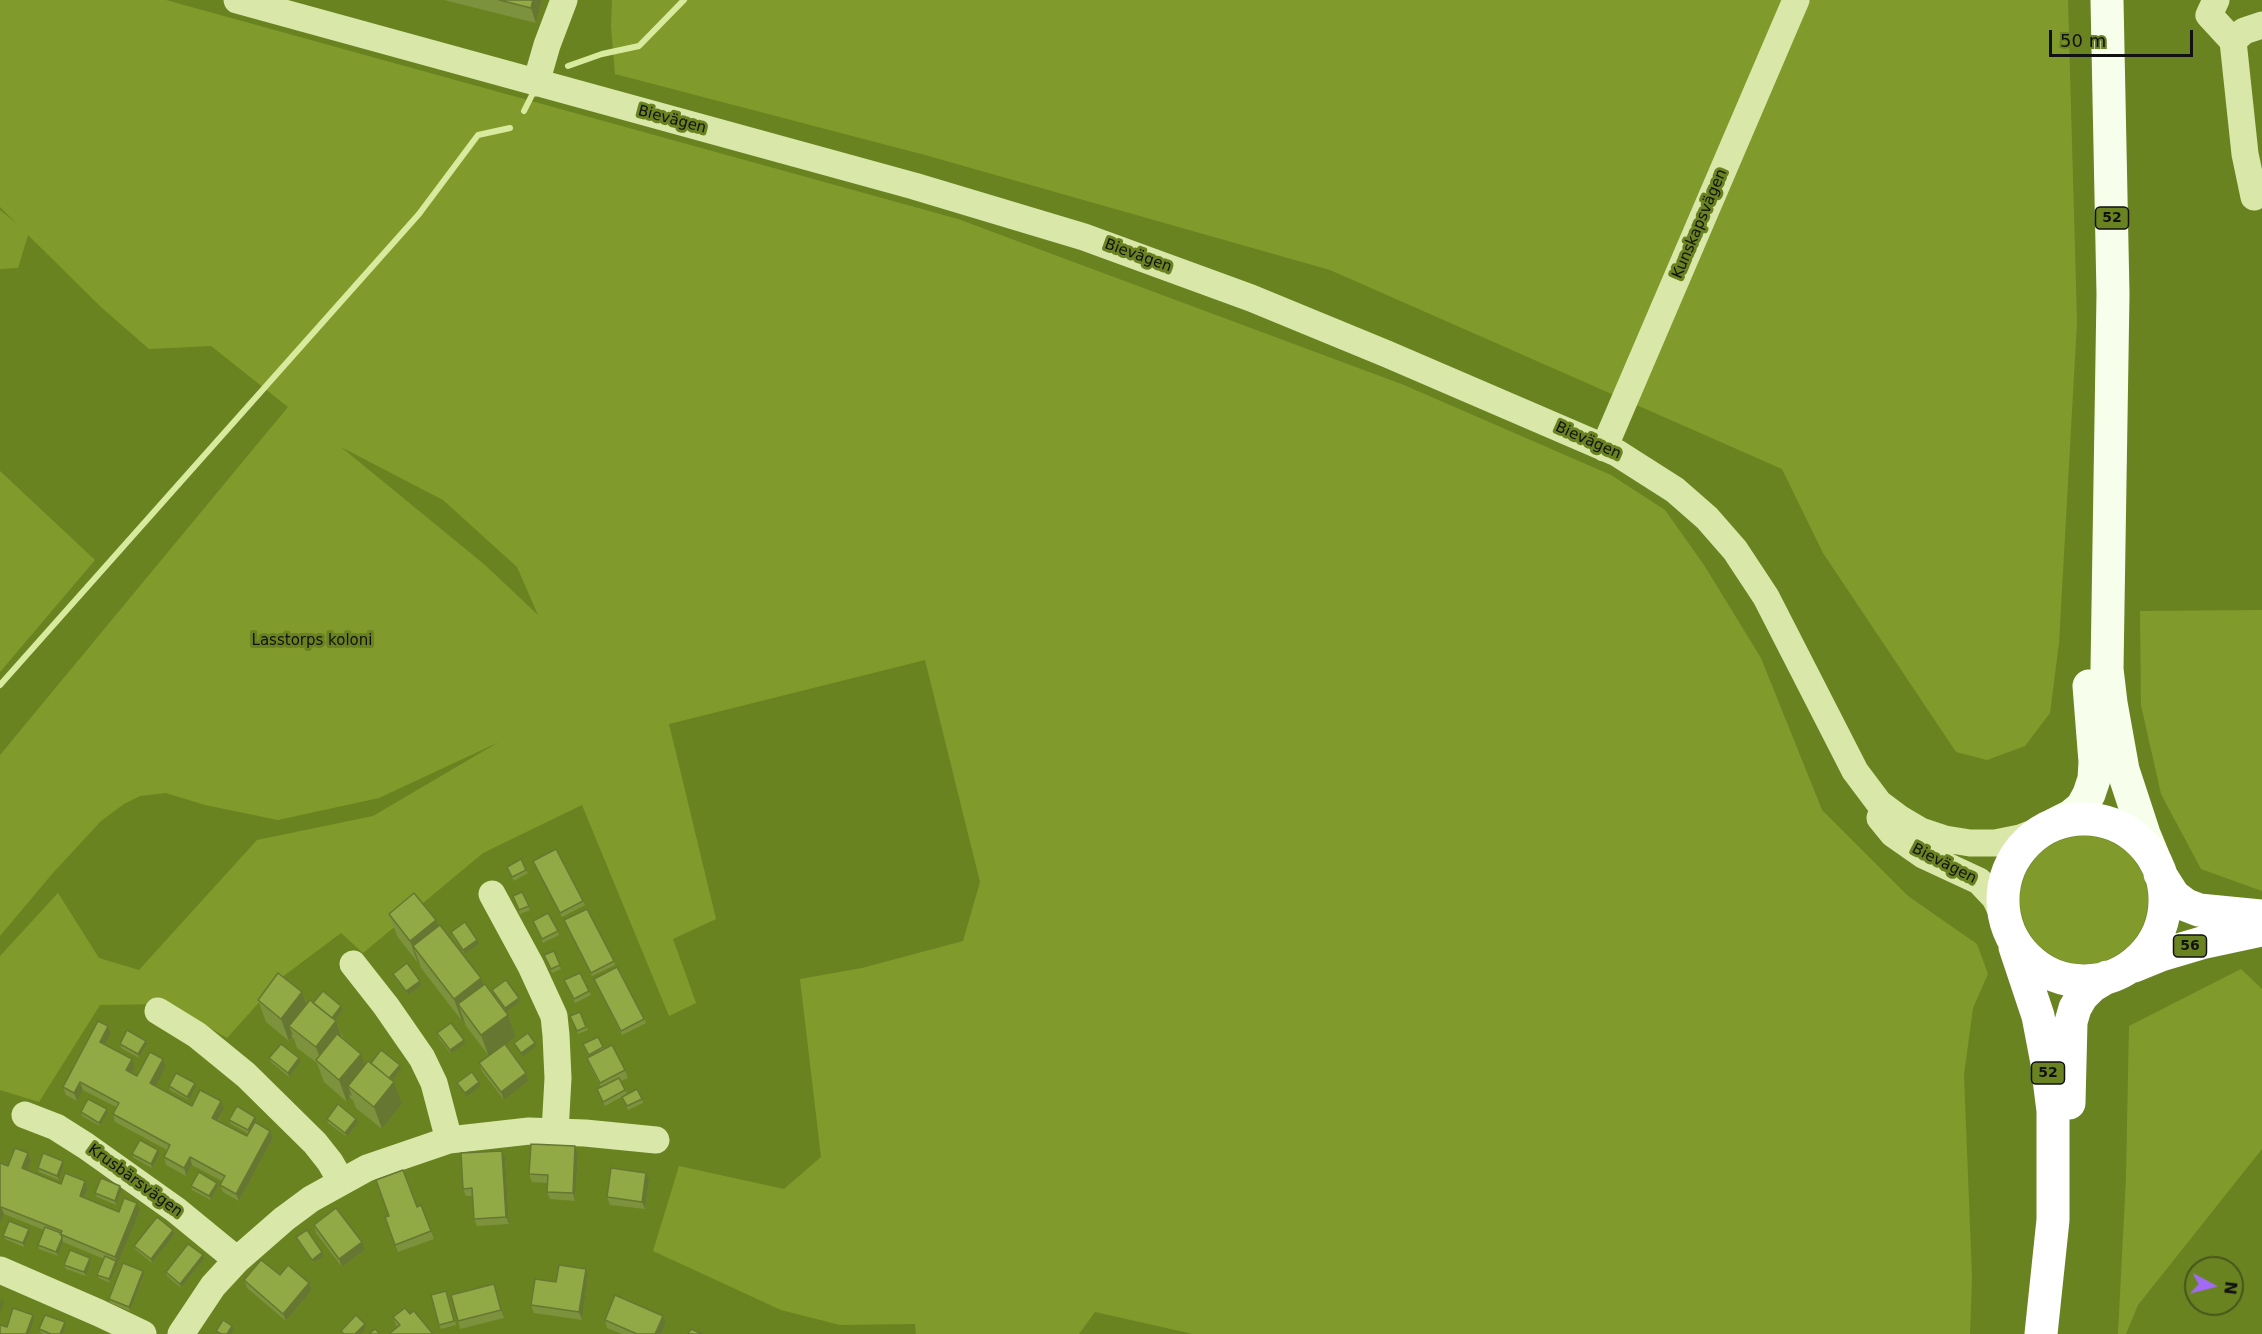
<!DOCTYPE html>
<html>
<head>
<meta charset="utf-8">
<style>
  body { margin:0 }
  #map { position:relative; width:2262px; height:1334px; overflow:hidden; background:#6a8321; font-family:"DejaVu Sans",sans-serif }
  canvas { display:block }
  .north { position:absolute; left:2184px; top:1256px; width:60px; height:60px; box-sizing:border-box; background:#6a8321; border:2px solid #46551b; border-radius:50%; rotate:97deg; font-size:16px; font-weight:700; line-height:24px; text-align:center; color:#111 }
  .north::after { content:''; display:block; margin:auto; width:21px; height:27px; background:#a36bf5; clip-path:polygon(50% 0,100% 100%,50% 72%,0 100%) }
  .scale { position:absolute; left:2049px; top:30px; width:144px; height:27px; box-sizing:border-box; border:3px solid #111; border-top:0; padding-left:8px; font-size:18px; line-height:21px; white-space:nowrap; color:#111; -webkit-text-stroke:4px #6a8321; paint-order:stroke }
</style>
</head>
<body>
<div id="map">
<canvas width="2262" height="1334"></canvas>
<div class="north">N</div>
<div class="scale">50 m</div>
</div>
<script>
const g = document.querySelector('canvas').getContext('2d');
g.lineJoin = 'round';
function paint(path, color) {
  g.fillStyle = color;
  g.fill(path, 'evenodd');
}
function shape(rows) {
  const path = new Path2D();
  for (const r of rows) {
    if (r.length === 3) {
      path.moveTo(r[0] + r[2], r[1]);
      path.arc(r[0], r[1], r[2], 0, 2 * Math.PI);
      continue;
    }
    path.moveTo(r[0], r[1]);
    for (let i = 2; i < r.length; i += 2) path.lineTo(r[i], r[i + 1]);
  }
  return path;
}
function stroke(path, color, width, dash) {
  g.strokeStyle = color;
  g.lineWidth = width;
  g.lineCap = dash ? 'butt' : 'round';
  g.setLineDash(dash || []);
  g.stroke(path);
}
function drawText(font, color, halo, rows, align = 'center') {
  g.font = font + ' "DejaVu Sans",sans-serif';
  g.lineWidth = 6;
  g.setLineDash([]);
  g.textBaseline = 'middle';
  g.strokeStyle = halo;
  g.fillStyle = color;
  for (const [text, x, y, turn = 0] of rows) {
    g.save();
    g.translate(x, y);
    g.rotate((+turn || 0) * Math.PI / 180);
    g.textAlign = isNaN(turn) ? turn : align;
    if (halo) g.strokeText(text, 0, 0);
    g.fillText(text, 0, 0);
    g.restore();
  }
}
const green = shape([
  [0,0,166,0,958,219,1404,385,1611,475,1665,510,1704,565,1761,658,1822,810,1908,896,1977,944,1988,974,1973,1008,1964,1075,1972,1277,1970,1334,1193,1334,1095,1312,1079,1334,916,1334,915,1324,840,1325,781,1310,653,1251,679,1166,784,1189,821,1157,800,979,862,968,963,941,980,882,925,660,669,724,716,919,673,939,696,1003,669,1016,582,805,483,853,363,953,341,933,281,978,227,1038,170,1004,100,1005,39,1102,0,1090,0,956,58,893,99,958,139,970,257,840,373,816,499,742,379,798,278,820,205,805,166,793,140,796,124,804,101,821,52,874,0,936,0,755,288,407,211,346,149,349,101,307,28,235,18,268,0,269,0,210,17,224,0,207],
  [341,447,443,500,517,567,538,615,485,565],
  [612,0,2068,0,2077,322,2059,643,2050,713,2025,746,1987,760,1956,752,1823,553,1782,469,1330,270,925,155,615,74,611,27],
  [0,471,95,560,0,672],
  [2262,610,2262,891,2201,869,2161,794,2141,705,2140,611],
  [2084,900,64],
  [2241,969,2262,989,2262,1149,2138,1305,2126,1334,2118,1334,2126,1177,2129,1026]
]);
const stream = shape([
  [568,66,602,54,639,46,684,0],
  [524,111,532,95],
  [0,685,419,214,478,135,510,128]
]);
const minor = shape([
  [237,0,914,186,1084,237,1251,298,1387,354,1617,453,1675,490,1707,518,1735,550,1766,597,1855,771,1879,803,1899,818,1921,831,1945,839,1970,843,1995,843,2020,838,2043,829],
  [2216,0,2209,15,2233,41],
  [536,83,547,45,564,0],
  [2254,197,2245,154,2233,41,2244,31,2262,25],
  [1604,448,1796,0],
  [1880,818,1893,834,1923,855,1979,881,1995,898,2005,919],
  [492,894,531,966,554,1016,556,1035,558,1078,555,1132],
  [353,964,386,1006,422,1058,434,1083,449,1140],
  [158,1011,197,1035,246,1075,315,1143,330,1162,341,1181],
  [25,1115,56,1127,86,1146,176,1210,237,1260],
  [0,1270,99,1313,143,1334],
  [181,1334,213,1286,237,1260,284,1219,311,1199,367,1168,449,1140,529,1131,585,1133,656,1140]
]);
const major = shape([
  [2107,0,2113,294,2107,669,2111,703,2123,770,2144,834,2156,863],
  [2057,823,2071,816,2082,807,2089,794,2094,779,2095,762,2089,686]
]);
const highway = shape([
  [2084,900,81],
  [2160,874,2174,896,2186,905,2199,910,2262,916],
  [2015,947,2038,1016,2047,1063,2053,1111,2053,1220,2041,1334],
  [2134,966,2161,955,2205,942,2262,930],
  [2069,1103,2071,1022,2075,1008,2082,996,2092,986,2107,977]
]);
const wall = shape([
  [444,0,542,0,536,23],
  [533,861,583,901,585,905,562,917],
  [507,867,526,870,528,873,514,881],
  [522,892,530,910,520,914,513,896],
  [389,914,438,927,483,985,508,1015,516,1037,505,1045,526,1073,529,1081,504,1100,482,1071,479,1063,489,1056,466,1026,464,1020,462,1021,421,968,419,962,418,963,397,936],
  [564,920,614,961,615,965,592,976],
  [533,921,558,931,559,935,543,943],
  [451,932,479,944,465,954,452,936],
  [554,951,561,969,552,973,544,955],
  [393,974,420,981,422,985,408,995,395,978],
  [594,979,644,1019,646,1023,622,1035],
  [564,980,589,991,591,995,575,1003],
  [492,990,519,998,520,1002,506,1012,494,994],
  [302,992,307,1004,313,1003,341,1006,343,1010,335,1020,336,1021,343,1038,365,1065,371,1063,401,1069,392,1080,402,1104,382,1129,356,1108,353,1100,350,1098,347,1102,324,1082,317,1063,297,1048,294,1039,292,1037,289,1041,266,1022,258,1000],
  [580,1012,588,1030,578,1034,570,1016],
  [108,1026,111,1034,105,1045,135,1067,131,1073,137,1076,163,1059,166,1067,155,1086,192,1106,224,1109,218,1121,247,1136,249,1134,231,1124,229,1120,257,1120,256,1123,270,1131,273,1138,239,1201,223,1192,220,1185,222,1181,192,1165,186,1176,166,1165,164,1157,167,1150,115,1122,113,1114,116,1107,83,1090,77,1101,66,1095,63,1087],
  [437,1033,465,1044,451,1054,438,1037],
  [120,1044,147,1044,139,1058,121,1048],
  [583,1044,603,1047,604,1050,625,1070,628,1078,621,1081,627,1094,605,1106,597,1089,601,1087,590,1066,587,1058,589,1057],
  [269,1058,299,1058,301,1062,289,1077,271,1062],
  [169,1086,196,1087,189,1100,170,1090],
  [622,1097,642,1099,643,1103,628,1110],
  [107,1109,108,1113,100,1126,82,1116,81,1112],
  [327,1119,358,1123,347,1137,328,1123],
  [158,1150,160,1154,152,1168,134,1158,132,1154],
  [28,1153,31,1161,27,1170,61,1184,85,1181,88,1189,85,1198,119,1212,140,1211,110,1283,99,1278,97,1275,104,1259,63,1242,58,1256,39,1249,38,1245,44,1230,4,1214,0,1224,0,1163,8,1166],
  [578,1154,575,1201,550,1199,547,1192,548,1183,532,1182,529,1174],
  [505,1158,509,1224,477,1226,474,1219,473,1196,466,1196,463,1189],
  [63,1161,64,1165,59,1180,39,1172,38,1168],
  [649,1180,645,1209,610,1205,607,1197],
  [191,1186,218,1186,211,1200,192,1190],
  [122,1190,116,1205,97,1197,95,1193],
  [421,1205,434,1239,398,1252,385,1217],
  [314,1225,365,1250,342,1267,316,1233],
  [29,1229,30,1233,24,1247,5,1239,3,1236],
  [173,1230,175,1234,152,1263,136,1250,134,1246],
  [296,1237,322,1252,324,1256,313,1263,298,1241],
  [90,1258,91,1262,86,1276,66,1269,64,1265],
  [204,1259,181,1288,167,1276,166,1272],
  [144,1275,130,1311,110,1303,109,1299],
  [280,1275,309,1283,312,1290,286,1321,247,1288,244,1280],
  [588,1276,582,1320,534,1313,531,1305,556,1282],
  [497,1292,504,1318,460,1329,458,1321],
  [448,1295,456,1325,441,1329,439,1325],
  [410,1314,398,1327,396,1325,393,1317],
  [663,1316,666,1323,661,1334,622,1334,607,1328,605,1320],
  [65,1322,66,1326,63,1334,43,1334,41,1333,39,1329]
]);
const shadedWall = shape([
  [533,0,542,0,536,23,531,8],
  [436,920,444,942,413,946,419,962,418,963,410,941],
  [477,940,479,944,465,954,463,950],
  [481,978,489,1000,458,1004,464,1020,462,1021,454,999],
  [420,981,422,985,408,995,406,991],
  [302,992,310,1014,289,1026,293,1035,291,1034,292,1037,289,1041,281,1019],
  [519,998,520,1002,506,1012,505,1008],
  [341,1006,343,1010,332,1024,330,1020],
  [508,1015,516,1037,489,1057,481,1035],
  [336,1021,344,1043,323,1067,316,1047],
  [108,1026,111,1034,102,1050,100,1042],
  [464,1040,465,1044,451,1054,450,1050],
  [146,1041,147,1044,139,1058,138,1054],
  [535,1043,537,1046,522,1057,521,1053],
  [361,1054,369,1076,348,1086,352,1096,349,1094,350,1098,347,1102,339,1080],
  [299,1058,301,1062,289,1077,288,1073],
  [132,1059,135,1067,129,1078,126,1070],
  [163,1059,166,1067,153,1091,150,1083],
  [400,1065,401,1069,390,1083,388,1079],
  [526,1073,529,1081,504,1100,501,1092],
  [80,1082,83,1090,77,1101,74,1093],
  [394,1082,402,1104,382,1129,374,1107],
  [479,1082,480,1086,466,1097,465,1093],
  [195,1083,196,1087,189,1100,187,1097],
  [221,1101,224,1109,215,1125,212,1118],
  [107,1109,108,1113,100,1126,99,1123],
  [255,1117,257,1120,249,1134,248,1130],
  [356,1119,358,1123,347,1137,345,1133],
  [270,1131,273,1138,239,1201,236,1194],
  [575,1146,578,1154,575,1201,573,1193],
  [158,1150,160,1154,152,1168,151,1164],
  [502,1151,505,1158,509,1224,506,1217],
  [28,1153,31,1161,25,1176,22,1168],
  [190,1157,192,1165,186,1176,184,1168],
  [63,1161,64,1165,59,1180,57,1176],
  [646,1173,649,1180,645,1209,642,1202],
  [85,1181,88,1189,82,1203,80,1196],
  [217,1183,218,1186,211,1200,209,1196],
  [120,1186,122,1190,116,1205,115,1201],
  [137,1203,140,1211,110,1283,109,1279,116,1261,115,1257],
  [1,1207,4,1214,0,1224,0,1209],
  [29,1229,30,1233,24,1247,23,1243],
  [173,1230,175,1234,152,1263,151,1259],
  [62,1238,63,1242,58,1256,56,1252],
  [362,1242,365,1250,342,1267,339,1259],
  [322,1252,324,1256,313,1263,312,1260],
  [203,1255,204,1259,181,1288,180,1284],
  [90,1258,91,1262,86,1276,84,1272],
  [586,1269,588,1276,582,1320,579,1312],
  [143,1271,144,1275,130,1311,129,1307],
  [309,1283,312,1290,286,1321,283,1314],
  [494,1284,497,1292,504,1318,501,1310],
  [2,1298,4,1302,0,1312,0,1304],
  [33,1315,34,1319,29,1334,26,1334],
  [663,1316,666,1323,661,1334,655,1334],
  [65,1322,66,1326,63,1334,60,1334],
  [365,1324,366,1328,361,1334,355,1334],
  [232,1326,234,1330,231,1334,227,1334]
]);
const building = shape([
  [499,0,533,0,531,8,499,0],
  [556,849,583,901,560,913,533,861,556,849],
  [521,859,526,870,512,877,507,867,521,859],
  [522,892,529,906,519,910,513,896,522,892],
  [414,893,436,920,410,941,389,914,414,893],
  [587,909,614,961,591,973,564,920,587,909],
  [548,913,558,931,542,939,533,921,548,913],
  [465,922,477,940,463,950,451,932,465,922],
  [440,925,481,978,454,999,413,946,440,925],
  [554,951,560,965,551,969,544,955,554,951],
  [407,963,420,981,406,991,393,974,407,963],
  [617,967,644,1019,621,1031,594,979,617,967],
  [278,973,302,992,281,1019,258,1000,278,973],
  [580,973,589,991,574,999,564,980,580,973],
  [506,980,519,998,505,1008,492,990,506,980],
  [485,984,508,1015,481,1035,458,1004,485,984],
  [323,991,341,1006,332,1018,313,1003,323,991],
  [310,1000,336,1021,316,1047,289,1026,310,1000],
  [580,1012,586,1027,577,1031,570,1016,580,1012],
  [98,1021,108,1026,100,1042,132,1059,126,1070,137,1076,150,1052,163,1059,150,1083,192,1106,200,1090,221,1101,212,1118,247,1136,255,1122,270,1131,236,1194,220,1185,225,1176,190,1157,184,1168,164,1157,170,1145,113,1114,119,1103,80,1082,74,1093,63,1087,98,1021],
  [451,1023,464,1040,450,1050,437,1033,451,1023],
  [127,1030,146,1041,138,1054,120,1044,127,1030],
  [528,1033,535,1043,521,1053,514,1043,528,1033],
  [337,1034,361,1054,339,1080,316,1060,337,1034],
  [598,1037,603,1047,589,1055,583,1044,598,1037],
  [281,1044,299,1058,288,1073,269,1058,281,1044],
  [505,1044,526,1073,501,1092,479,1063,505,1044],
  [612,1045,625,1070,600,1083,587,1058,612,1045],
  [381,1050,400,1065,389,1078,371,1063,381,1050],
  [368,1061,394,1082,374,1107,348,1086,368,1061],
  [472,1072,479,1082,465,1093,457,1083,472,1072],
  [176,1073,195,1083,187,1097,169,1086,176,1073],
  [619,1078,625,1090,603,1102,597,1089,619,1078],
  [637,1089,642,1099,627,1106,622,1097,637,1089],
  [88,1099,107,1109,99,1123,81,1112,88,1099],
  [338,1104,356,1119,345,1133,327,1119,338,1104],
  [237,1106,255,1117,248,1130,229,1120,237,1106],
  [140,1140,158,1150,151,1164,132,1154,140,1140],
  [531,1144,575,1146,573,1193,547,1192,548,1175,529,1174,531,1144],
  [15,1148,28,1153,22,1168,61,1184,65,1173,85,1181,80,1196,119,1212,124,1198,137,1203,115,1257,60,1234,62,1231,1,1207,0,1209,0,1163,8,1166,15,1148],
  [502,1151,506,1217,474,1219,472,1188,463,1189,461,1153,502,1151],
  [43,1153,63,1161,57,1176,38,1168,43,1153],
  [611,1168,646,1173,642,1202,607,1197,611,1168],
  [403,1170,417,1207,421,1205,431,1231,395,1245,385,1217,389,1216,376,1180,403,1170],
  [199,1172,217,1183,209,1196,191,1186,199,1172],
  [101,1178,120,1186,115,1201,95,1193,101,1178],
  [336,1208,362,1242,339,1259,314,1225,336,1208],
  [157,1217,173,1230,151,1259,134,1246,157,1217],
  [9,1221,29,1229,23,1243,3,1236,9,1221],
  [45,1227,61,1233,62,1238,56,1252,38,1245,45,1227],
  [307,1230,322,1252,312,1260,296,1237,307,1230],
  [188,1244,203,1255,180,1284,166,1272,188,1244],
  [70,1250,90,1258,84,1272,64,1265,70,1250],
  [105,1256,116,1261,109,1279,97,1275,105,1256],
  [261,1260,280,1275,288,1265,309,1283,283,1314,244,1280,261,1260],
  [123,1263,143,1271,129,1307,109,1299,123,1263],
  [559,1265,586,1269,579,1312,531,1305,535,1279,556,1282,559,1265],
  [494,1284,501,1310,458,1321,451,1295,494,1284],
  [446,1291,454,1321,439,1325,431,1295,446,1291],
  [615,1295,663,1316,655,1334,637,1334,605,1320,615,1295],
  [13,1308,33,1315,26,1334,0,1334,0,1325,7,1327,13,1308],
  [405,1308,410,1314,414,1311,433,1334,389,1334,400,1325,393,1317,405,1308],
  [45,1315,65,1322,60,1334,51,1334,39,1329,45,1315],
  [356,1315,365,1324,355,1334,344,1334,341,1331,356,1315],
  [223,1320,232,1326,227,1334,221,1334,216,1331,223,1320],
  [375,1329,380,1334,369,1334,375,1329],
  [691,1329,702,1334,688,1334,691,1329]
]);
const shields = [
  [2112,218,33],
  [2190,946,33],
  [2048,1073,33]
];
const shieldNames = [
  ["52",2112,218],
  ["56",2190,946],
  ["52",2048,1073]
];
const streetNames = [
  ["Bievägen",672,120,15],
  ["Kunskapsvägen",1700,224,-67],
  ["Bievägen",1138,256,20],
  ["Bievägen",1588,441,24],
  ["Bievägen",1944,864,27],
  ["Krusbärsvägen",135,1181,36]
];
const parkNames = [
  ["Lasstorps koloni",312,641]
];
paint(green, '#809b2b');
stroke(stream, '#d8ea9d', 6);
stroke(minor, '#d9e8a9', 27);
stroke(major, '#f8feec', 33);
stroke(highway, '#fff', 33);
paint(wall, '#7d923c');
paint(shadedWall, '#667731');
paint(building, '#91aa46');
stroke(building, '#667731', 1.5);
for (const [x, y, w] of shields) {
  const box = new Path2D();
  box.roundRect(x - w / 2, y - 11, w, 22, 4.5);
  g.fillStyle = '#6a8321';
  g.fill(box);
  stroke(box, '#111', 1.5);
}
drawText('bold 14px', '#111', null, shieldNames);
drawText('15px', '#111', '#6a8321', streetNames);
drawText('15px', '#111', '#6a8321', parkNames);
</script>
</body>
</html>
